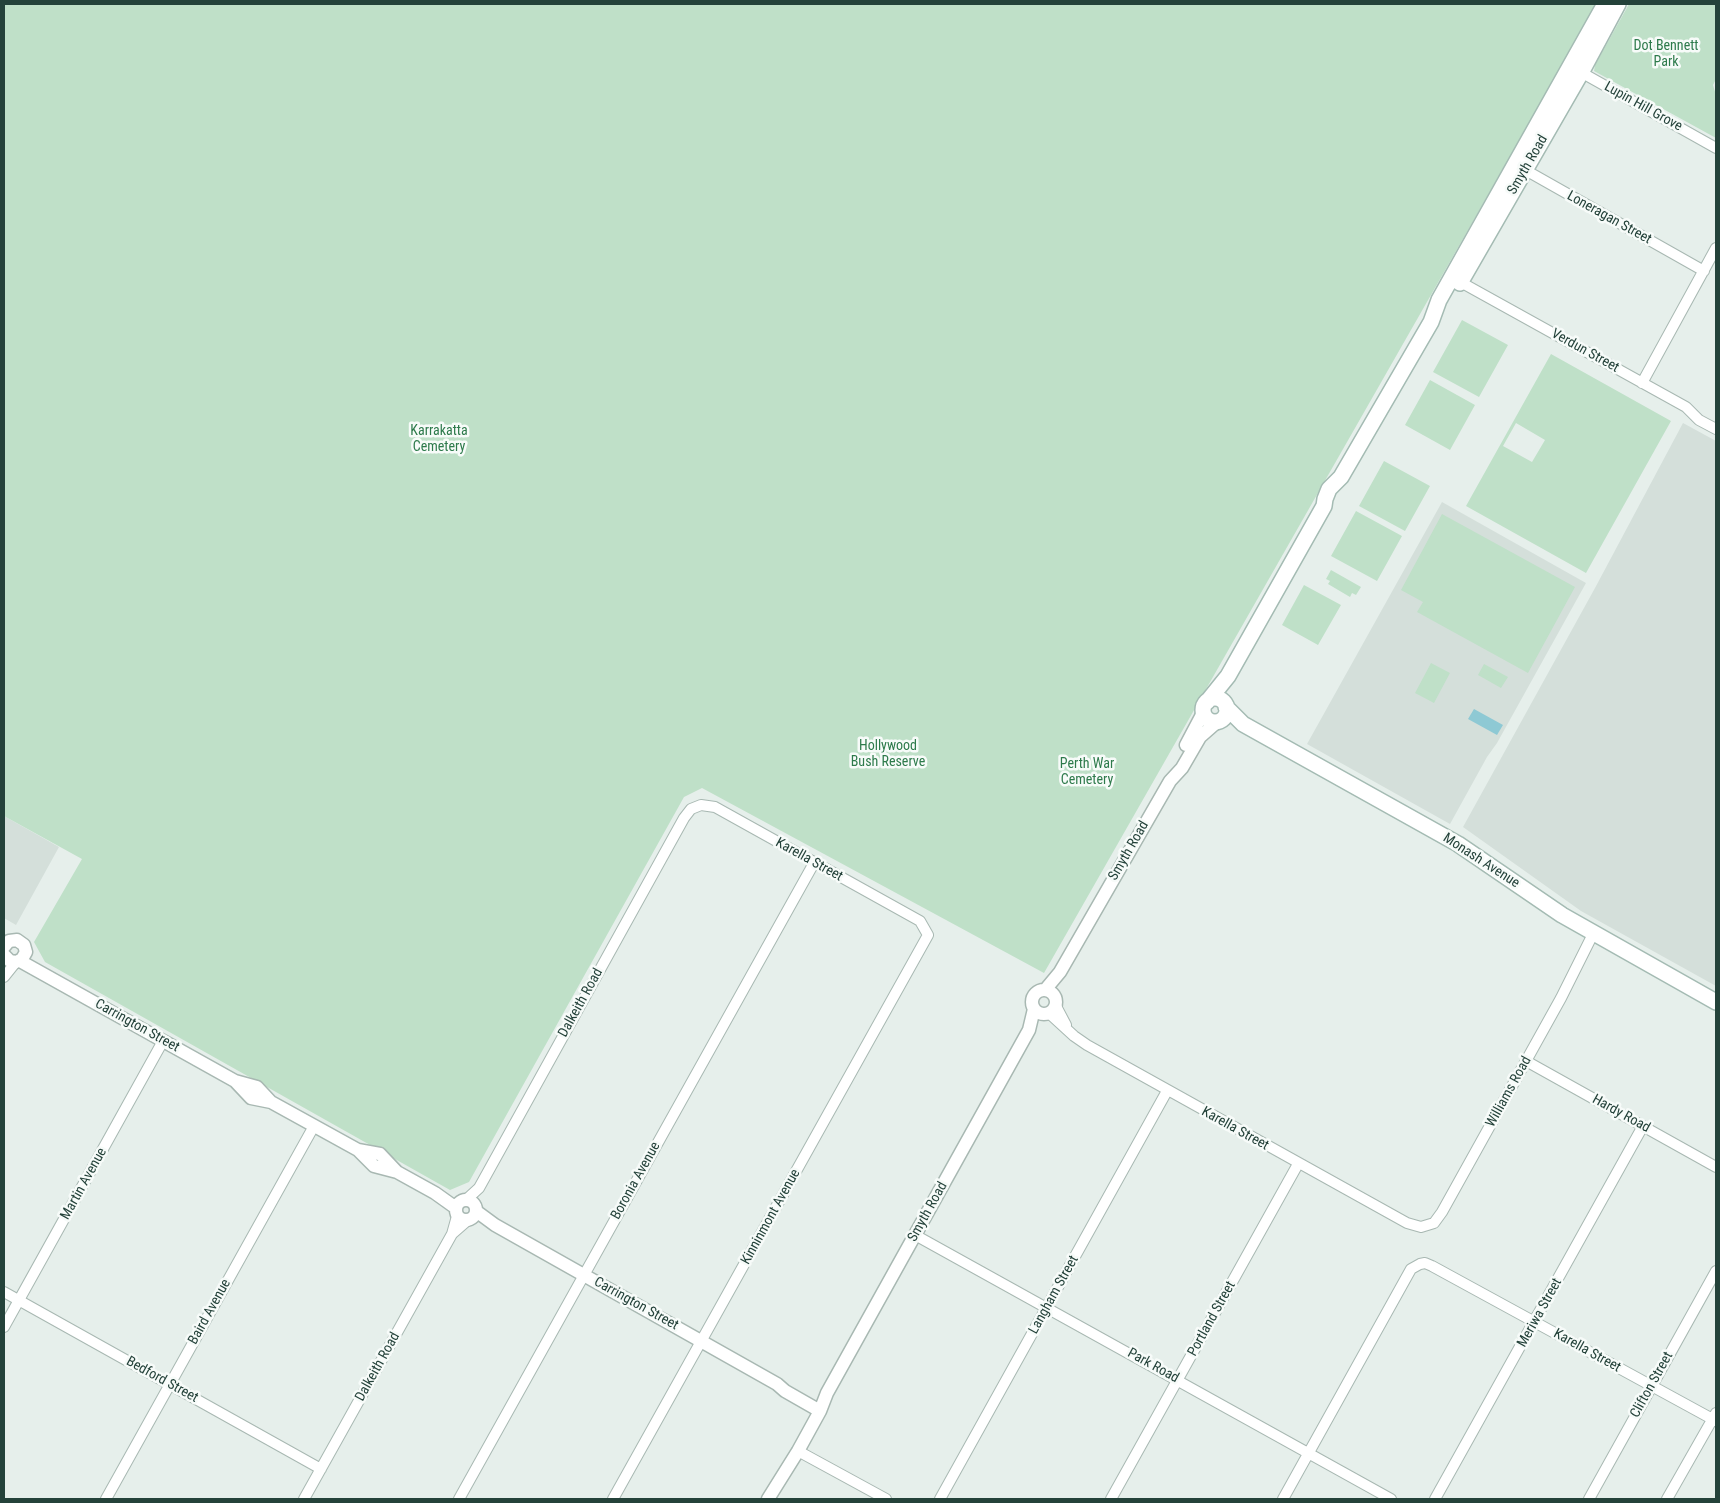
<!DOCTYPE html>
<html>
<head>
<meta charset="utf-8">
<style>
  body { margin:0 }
  #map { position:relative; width:1720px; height:1503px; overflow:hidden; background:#e6efeb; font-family:"Roboto Condensed",sans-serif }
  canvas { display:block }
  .frame { position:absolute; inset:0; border:5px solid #24423a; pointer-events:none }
</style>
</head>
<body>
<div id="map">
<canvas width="1720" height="1503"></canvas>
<div class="frame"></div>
</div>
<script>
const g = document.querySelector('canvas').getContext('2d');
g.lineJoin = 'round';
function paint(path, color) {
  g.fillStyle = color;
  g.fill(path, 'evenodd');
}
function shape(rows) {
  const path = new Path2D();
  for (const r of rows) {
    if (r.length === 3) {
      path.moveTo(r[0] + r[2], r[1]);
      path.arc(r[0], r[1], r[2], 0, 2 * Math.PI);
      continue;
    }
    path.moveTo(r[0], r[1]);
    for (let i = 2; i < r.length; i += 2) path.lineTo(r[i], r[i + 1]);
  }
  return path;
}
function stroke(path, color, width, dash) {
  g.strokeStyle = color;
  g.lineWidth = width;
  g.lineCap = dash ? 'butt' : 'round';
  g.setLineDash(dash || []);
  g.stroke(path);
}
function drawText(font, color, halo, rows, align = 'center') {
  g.font = font + ' "Roboto Condensed",sans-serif';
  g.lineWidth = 5;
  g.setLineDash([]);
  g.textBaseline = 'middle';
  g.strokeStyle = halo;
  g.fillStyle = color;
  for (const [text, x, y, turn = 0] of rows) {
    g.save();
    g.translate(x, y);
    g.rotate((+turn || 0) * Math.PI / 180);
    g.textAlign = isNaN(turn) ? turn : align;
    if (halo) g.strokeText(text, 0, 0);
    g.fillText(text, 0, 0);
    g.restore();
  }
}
const built = shape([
  [1683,423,1716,441,1716,986,1581,911,1463,827,1595,588],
  [1442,502,1586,583,1497,743,1487,757,1450,824,1307,744],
  [4,816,59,847,16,925,4,918]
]);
const green = shape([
  [4,4,1597,4,1044,973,702,788,684,797,469,1182,450,1190,45,962,34,942,82,859,4,816],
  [1629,4,1716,4,1716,79,1713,85,1716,95,1716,138,1594,71,1595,65],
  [1462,320,1508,345,1479,397,1433,372],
  [1551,354,1671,421,1586,573,1466,506],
  [1516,423,1545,440,1532,462,1503,446],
  [1430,380,1475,405,1450,450,1405,425],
  [1384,461,1430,486,1405,531,1359,506],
  [1356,511,1402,536,1377,581,1331,556],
  [1442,514,1575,587,1528,673,1417,612,1423,602,1401,590],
  [1331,570,1361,587,1356,595,1352,593,1350,597,1328,584,1330,581,1326,579],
  [1304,585,1341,605,1318,645,1282,625],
  [1431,663,1450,673,1434,703,1415,693],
  [1484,664,1508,677,1501,688,1478,675]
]);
const water = shape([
  [1474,709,1503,725,1497,735,1468,719]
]);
const minor = shape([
  [1577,70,1716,148],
  [1520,167,1704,271],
  [1455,279,1686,407,1699,420,1716,429],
  [1642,383,1716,248],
  [4,977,16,962],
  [1056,1006,1066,1025],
  [1050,1014,1074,1036,1087,1045,1407,1223,1421,1227,1434,1223,1442,1212,1561,998,1593,934],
  [1526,1061,1716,1167],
  [467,1199,479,1188,684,818,691,809,701,805,715,807,920,921,928,935,613,1499],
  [452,1234,468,1220],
  [915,1235,1391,1499],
  [4,1292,321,1469],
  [4,1327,163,1041],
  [798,1451,886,1499],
  [106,1499,314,1126],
  [304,1499,452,1234,457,1216],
  [459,1499,814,863],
  [940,1499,1167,1091],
  [1111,1499,1298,1164],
  [1283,1499,1411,1269,1420,1264,1425,1263,1432,1266,1716,1421],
  [1435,1499,1643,1126],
  [1589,1499,1716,1271],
  [1667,1499,1716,1413]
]);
const tertiary = shape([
  [1186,745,1204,711],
  [4,947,9,941,17,940,24,945,26,952,22,959,16,962,10,961,4,955],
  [20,961,235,1081,257,1087,271,1102,358,1150,374,1166,397,1172,435,1193,456,1208],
  [1044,1002,12],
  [1045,990,1060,972,1170,781,1182,768,1200,737,1217,722],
  [235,1081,251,1098,271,1102],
  [358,1150,380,1154,397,1172],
  [466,1210,10],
  [476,1211,495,1225,777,1384,785,1391,820,1411],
  [768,1499,798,1451,820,1411,827,1393,1029,1030,1034,1009]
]);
const secondary = shape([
  [1460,283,1581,73,1618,4],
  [1215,710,12],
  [1207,702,1228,676,1324,506,1325,499,1329,489,1341,477,1431,322,1439,300,1605,4],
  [1226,707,1243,724,1458,844,1562,915,1716,1002]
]);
const parkNames = [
  ["Dot Bennett",1666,46],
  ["Park",1666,62],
  ["Karrakatta",439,431],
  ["Cemetery",439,447],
  ["Hollywood",888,746],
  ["Bush Reserve",888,762],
  ["Perth War",1087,764],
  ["Cemetery",1087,780]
];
const streetNames = [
  ["Lupin Hill Grove",1643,107,29],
  ["Smyth Road",1528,165,-60],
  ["Loneragan Street",1609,218,29],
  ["Verdun Street",1585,351,29],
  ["Smyth Road",1129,851,-60],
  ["Karella Street",809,860,29],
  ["Monash Avenue",1481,861,33],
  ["Dalkeith Road",581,1003,-61],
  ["Carrington Street",137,1026,29],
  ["Williams Road",1509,1092,-61],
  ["Hardy Road",1621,1114,29],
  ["Karella Street",1235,1129,29],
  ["Boronia Avenue",636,1181,-61],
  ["Martin Avenue",84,1184,-61],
  ["Smyth Road",928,1212,-61],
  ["Kinninmont Avenue",771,1217,-61],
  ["Langham Street",1054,1295,-61],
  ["Carrington Street",636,1304,29],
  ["Baird Avenue",210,1312,-61],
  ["Meriwa Street",1540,1313,-61],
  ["Portland Street",1212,1319,-61],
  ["Karella Street",1587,1351,29],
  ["Park Road",1153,1366,29],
  ["Dalkeith Road",378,1367,-61],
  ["Bedford Street",162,1380,29],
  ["Clifton Street",1652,1385,-61]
];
paint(built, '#d4dfda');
paint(green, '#bfe0c8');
paint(water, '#8ec9d4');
stroke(minor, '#a8b8b2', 12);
stroke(tertiary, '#a8b8b2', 15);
stroke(secondary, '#a4bbb3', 18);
stroke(minor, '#fff', 10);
stroke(tertiary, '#fff', 12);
stroke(secondary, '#fff', 15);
drawText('14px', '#2d7a4b', '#f7fbf9', parkNames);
drawText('14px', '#24423a', '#f7fbf9', streetNames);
</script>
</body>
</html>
